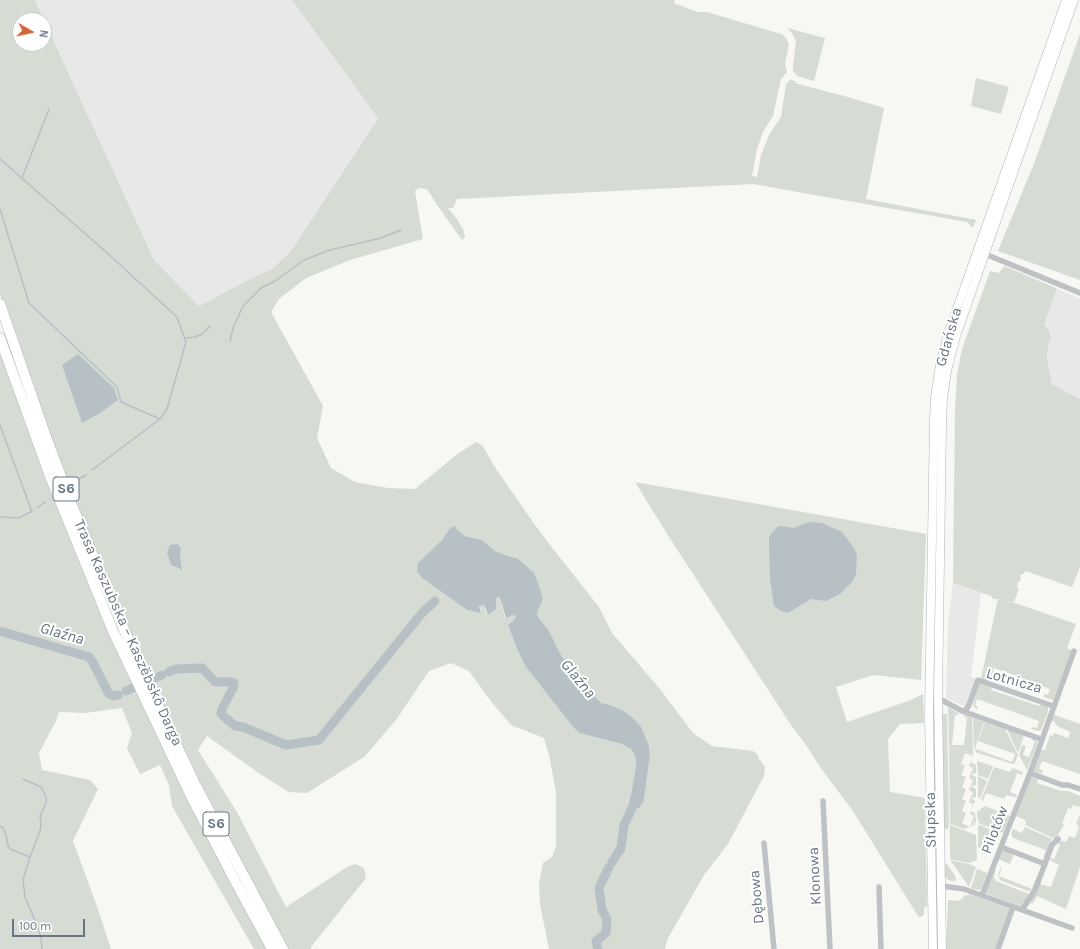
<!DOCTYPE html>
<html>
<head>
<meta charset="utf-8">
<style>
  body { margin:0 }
  #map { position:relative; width:1080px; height:949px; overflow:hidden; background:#f7f7f4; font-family:Karla,sans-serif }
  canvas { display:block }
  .north { position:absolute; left:12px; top:12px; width:40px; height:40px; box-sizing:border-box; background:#fff; border:1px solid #c3c8cd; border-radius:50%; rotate:99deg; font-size:11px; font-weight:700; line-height:16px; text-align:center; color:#697682 }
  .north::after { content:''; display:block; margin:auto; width:14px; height:18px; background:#d0643b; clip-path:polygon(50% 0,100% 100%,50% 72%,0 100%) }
  .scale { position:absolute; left:12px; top:919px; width:73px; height:18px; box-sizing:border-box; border:2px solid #697682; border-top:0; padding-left:5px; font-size:12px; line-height:14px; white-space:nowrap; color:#697682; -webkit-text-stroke:3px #fff; paint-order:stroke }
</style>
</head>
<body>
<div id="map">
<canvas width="1080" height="949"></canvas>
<div class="north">N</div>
<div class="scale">100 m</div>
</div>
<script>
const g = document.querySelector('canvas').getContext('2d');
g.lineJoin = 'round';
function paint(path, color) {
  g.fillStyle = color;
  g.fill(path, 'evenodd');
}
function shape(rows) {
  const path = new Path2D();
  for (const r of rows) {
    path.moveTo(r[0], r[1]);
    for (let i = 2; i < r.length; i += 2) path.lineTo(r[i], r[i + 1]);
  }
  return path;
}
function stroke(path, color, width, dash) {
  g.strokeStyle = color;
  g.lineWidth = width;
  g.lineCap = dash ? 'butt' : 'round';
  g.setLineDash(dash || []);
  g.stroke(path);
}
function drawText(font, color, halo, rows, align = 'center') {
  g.font = font + ' Karla,sans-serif';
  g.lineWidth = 4;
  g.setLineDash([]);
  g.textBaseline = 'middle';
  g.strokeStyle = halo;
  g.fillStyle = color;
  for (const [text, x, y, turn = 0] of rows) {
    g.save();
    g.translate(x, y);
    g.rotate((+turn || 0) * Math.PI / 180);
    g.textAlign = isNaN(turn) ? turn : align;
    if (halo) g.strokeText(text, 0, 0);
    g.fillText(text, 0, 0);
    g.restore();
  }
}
const built = shape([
  [35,0,292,0,378,117,291,251,272,269,250,279,199,306,154,260],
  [1056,288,1080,299,1080,399,1052,384,1047,359,1048,347,1051,338,1044,325,1056,291],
  [953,583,981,593,971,677,977,679,969,708,946,698,948,625]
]);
const green = shape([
  [0,0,35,0,154,260,199,306,250,279,272,269,291,251,378,118,292,0,675,0,674,3,697,12,707,12,771,31,782,34,786,38,789,44,785,64,787,72,781,79,773,116,763,132,757,149,752,176,757,177,761,155,769,135,781,117,786,84,791,79,798,84,848,97,884,108,866,199,976,220,973,228,967,222,753,184,457,199,453,208,448,208,457,219,463,229,465,237,462,240,444,215,442,211,441,211,427,189,419,188,415,191,423,239,350,260,306,278,279,299,271,312,323,406,317,438,331,468,355,482,388,488,415,489,456,455,476,442,483,446,494,466,535,525,554,550,599,607,612,633,660,689,693,733,712,746,753,751,758,755,759,760,761,761,765,767,764,776,728,844,704,875,667,940,665,949,549,949,540,904,539,884,543,863,552,857,556,847,556,792,549,755,544,738,511,725,490,700,469,671,451,663,429,671,396,720,364,757,307,793,289,792,260,774,207,736,198,750,238,814,286,907,347,867,355,864,364,868,366,878,311,947,311,949,288,949,209,801,146,673,70,492,34,395,0,294],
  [20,20,44,20,44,44,20,44],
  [450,528,465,536,482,540,495,551,508,556,517,558,543,599,537,613,538,617,548,629,562,657,575,668,580,682,601,703,610,705,624,711,634,719,649,746,650,755,644,800,636,767,635,755,631,748,622,744,579,733,573,727,526,667,517,649,508,625,515,619,516,617,513,615,505,618,500,598,497,597,496,601,496,609,486,614,484,604,479,605,481,612,467,610,422,578,417,572,419,563,442,540],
  [787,28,825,38,814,81,797,76,793,71,793,65,796,41,792,33],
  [1080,34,1080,280,998,251,1035,161],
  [976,78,1009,87,1001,114,971,106],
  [1004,266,1056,288,1056,291,1044,325,1048,329,1051,338,1048,347,1047,359,1052,384,1080,399,1080,567,1072,587,1025,571,1024,574,1021,574,1020,582,1018,582,1017,588,1019,589,1014,602,1003,600,1015,603,1076,624,1067,648,1072,650,1053,700,1044,697,1044,694,1048,695,1050,689,1022,679,1022,678,994,668,992,675,995,676,994,679,989,677,992,663,987,681,981,679,997,603,998,600,1002,600,993,599,991,596,953,583,955,410,957,375,962,349,990,271,999,273],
  [0,353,45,478,67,529,267,949,254,949,172,806,169,785,160,765,140,774,127,748,132,733,122,708,85,713,59,712,56,721,39,753,42,770,90,780,98,789,73,841,98,909,111,949,0,949],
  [635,482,926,534,921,680,873,675,836,687,847,722,911,700,923,694,924,723,900,724,888,739,890,792,925,798,927,907,924,907,924,915,920,917,918,916,853,811,822,770,806,745,791,725,669,537],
  [982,683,992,687,991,690,1039,706,1041,704,1048,706,1048,712,1041,730,1038,731,1031,729,1032,727,1037,728,1039,721,977,699,975,705,978,707,977,709,975,708,973,705,979,684],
  [948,707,959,714,958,715,955,715,952,745,964,745,967,718,963,716,964,715,972,717,973,754,949,746],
  [941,714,947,714,949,824,948,829,945,829,943,820],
  [1052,714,1080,724,1080,774,1042,761,1039,769,1043,770,1041,774,1033,771,1040,750,1045,750,1050,735,1053,736,1054,733,1068,738,1070,732,1057,726,1057,725,1055,724,1055,722,1050,720],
  [933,715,935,715,938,877,937,877,936,841,934,821],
  [973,718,984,722,974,751],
  [985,722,1005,729,1018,755,1014,765,1013,763,1012,764,975,752,976,749,1012,762,1015,754,978,741],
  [1007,729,1024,735,1018,753],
  [1033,738,1037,740,1037,744,1027,770,1019,755,1022,745,1026,746,1023,755,1029,757,1035,741,1032,740],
  [949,747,951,747,973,754,971,763,975,764,976,767,976,773,971,774,976,777,976,785,971,786,976,789,976,797,971,798,975,801,971,811,975,813,976,820,976,822,972,822,976,824,964,829,950,824],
  [965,753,973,756,969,766,973,768,969,778,973,780,969,790,973,792,969,802,973,804,970,814,974,816,970,827,962,823,966,813,962,811,966,801,962,799,966,789,962,788,966,777,961,775,965,766,961,764],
  [977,761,993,766,988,779,978,775],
  [994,767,1010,772,1012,768,1023,772,1022,775,1017,773,1010,792,1017,795,1016,797,1006,795,1004,799,986,793,983,801,981,800],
  [978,776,987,781,980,799,978,797],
  [1032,777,1038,779,1037,783,1061,791,1068,791,1080,796,1080,807,1073,805,1071,809,1068,808,1062,824,1064,825,1057,837,1055,839,1025,825,1026,823,1025,820,1016,816,1030,778],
  [985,806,998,811,992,828,980,824,978,821,977,811,980,811,981,808],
  [999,812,1010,816,1003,833,993,829],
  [1080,814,1080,867,1066,909,1037,896,1032,904,1030,902,1040,884,1051,887,1059,865,1050,860,1050,858,1054,859,1060,845,1057,843,1059,840,1066,842,1069,836,1075,838,1079,826,1076,824],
  [950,825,976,835,977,860,969,863,950,859],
  [980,825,989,829,990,831,983,850,978,847,978,826],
  [1025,827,1052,839,1047,851,1045,859,1043,858,1046,850,1013,838,1011,834,1013,829,1022,833],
  [1002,850,1014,853,1010,864,998,859],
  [950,860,969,864,976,867,969,887],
  [944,863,947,864,956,877,955,882,949,880,945,877],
  [1001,867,1002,867,999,876,1032,889,1035,880,1037,881,1033,890,1028,891,1000,880,998,875],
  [977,869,987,873,981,889,979,890,971,888],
  [996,870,994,877,996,881,1029,894,1022,907,987,894,986,892,993,871],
  [969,894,1011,909,997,949,946,949,948,900,958,901,963,898,965,895,968,896]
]);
const water = shape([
  [78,354,114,388,118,400,100,413,82,423,62,365],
  [808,522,822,523,842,532,853,547,857,555,856,574,852,582,840,594,826,601,811,599,788,613,781,611,774,606,770,579,769,537,774,530,779,526,794,528],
  [455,526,457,530,465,536,482,540,495,551,508,556,517,558,534,573,539,586,543,599,537,613,538,617,548,629,562,657,575,668,580,675,581,682,601,703,610,705,624,711,634,719,641,727,649,746,650,755,644,800,639,808,635,809,631,808,630,802,636,767,635,755,631,749,622,744,579,733,573,727,526,667,517,649,508,625,515,619,516,617,513,615,506,618,500,598,497,597,496,601,496,609,488,615,484,605,479,606,481,613,467,610,422,578,417,572,418,563,442,540,450,528],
  [177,544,181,548,180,556,182,571,179,568,171,565,167,552,170,545]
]);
const stream = shape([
  [0,159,105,251,177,317,186,342,167,409,160,419,92,470],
  [22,178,49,109],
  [0,209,29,303,117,387,121,402,160,419],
  [185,338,195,337,202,334,210,326],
  [230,341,233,328,243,306,261,288,275,281,304,260,330,250,381,238,401,230],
  [0,425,32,512],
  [77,480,86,475],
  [37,508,45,502],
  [0,517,19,518,32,511],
  [23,779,41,787,46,797,46,803,40,816,41,823,40,831,30,857,23,880,25,897,38,928,41,938,42,949],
  [0,827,3,827,6,835,8,846,10,849,30,857]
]);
const river = shape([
  [0,631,89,657,92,661,109,694,113,696,118,695],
  [169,672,175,669,202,668,215,682,231,682,234,683,233,688,222,709,221,714,235,726,243,727,286,745,319,740,422,613,435,601],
  [126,691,162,675],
  [612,862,621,848,624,825,633,806,635,797],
  [598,949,596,941,606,933,607,919,602,910,599,888,609,867]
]);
const street = shape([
  [985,254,1080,293],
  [938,698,962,711,1041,739],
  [962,711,966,710,969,705,978,680,1053,706],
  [1030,773,1062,785,1068,785,1080,789],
  [823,801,830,949],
  [764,843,774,949],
  [1001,847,1045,864],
  [941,886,964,889,1072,928],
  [879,887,881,949],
  [982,895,1030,773,1074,651],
  [1022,910,1035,890,1052,845,1058,839],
  [998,949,1013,907]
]);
const secondary = shape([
  [933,949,929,713,934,422,935,397,940,365,948,334,1066,0],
  [942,949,938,698,942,423,943,398,947,371,956,336,1074,0]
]);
const highway = shape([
  [0,304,45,434,71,503,141,670,194,782,283,949],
  [0,338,50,476,113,631,193,800,233,877,272,949]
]);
const shields = [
  [66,489,26],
  [216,824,26]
];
const shieldNames = [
  ["S6",66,489],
  ["S6",216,824]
];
const streetNames = [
  ["Gdańska",949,337,-74],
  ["Trasa Kaszubska – Kaszëbskô Darga",128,633,66],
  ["Lotnicza",1014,681,16],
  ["Słupska",931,820,-91],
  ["Pilotów",995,830,-69],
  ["Klonowa",815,876,-93],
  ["Dębowa",757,897,-95]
];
const waterNames = [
  ["Glaźna",62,634,16],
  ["Glaźna",578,679,51]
];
paint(built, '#e7e8e7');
paint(green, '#d6dbd4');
paint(water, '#b7c0c5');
stroke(stream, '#b7c0c5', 1.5);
stroke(river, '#b7c0c5', 9);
stroke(secondary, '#b1b5ba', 9);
stroke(highway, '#b2b5b8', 11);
stroke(street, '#bec2c5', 5.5);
stroke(secondary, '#fff', 8);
stroke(highway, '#fff', 10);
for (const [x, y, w] of shields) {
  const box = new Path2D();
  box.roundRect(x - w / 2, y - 12, w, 24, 3);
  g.fillStyle = '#fff';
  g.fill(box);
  stroke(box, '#697682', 1);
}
drawText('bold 14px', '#697682', null, shieldNames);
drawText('15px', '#697682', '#fff', streetNames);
drawText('italic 16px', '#65767e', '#fff', waterNames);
</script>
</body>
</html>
